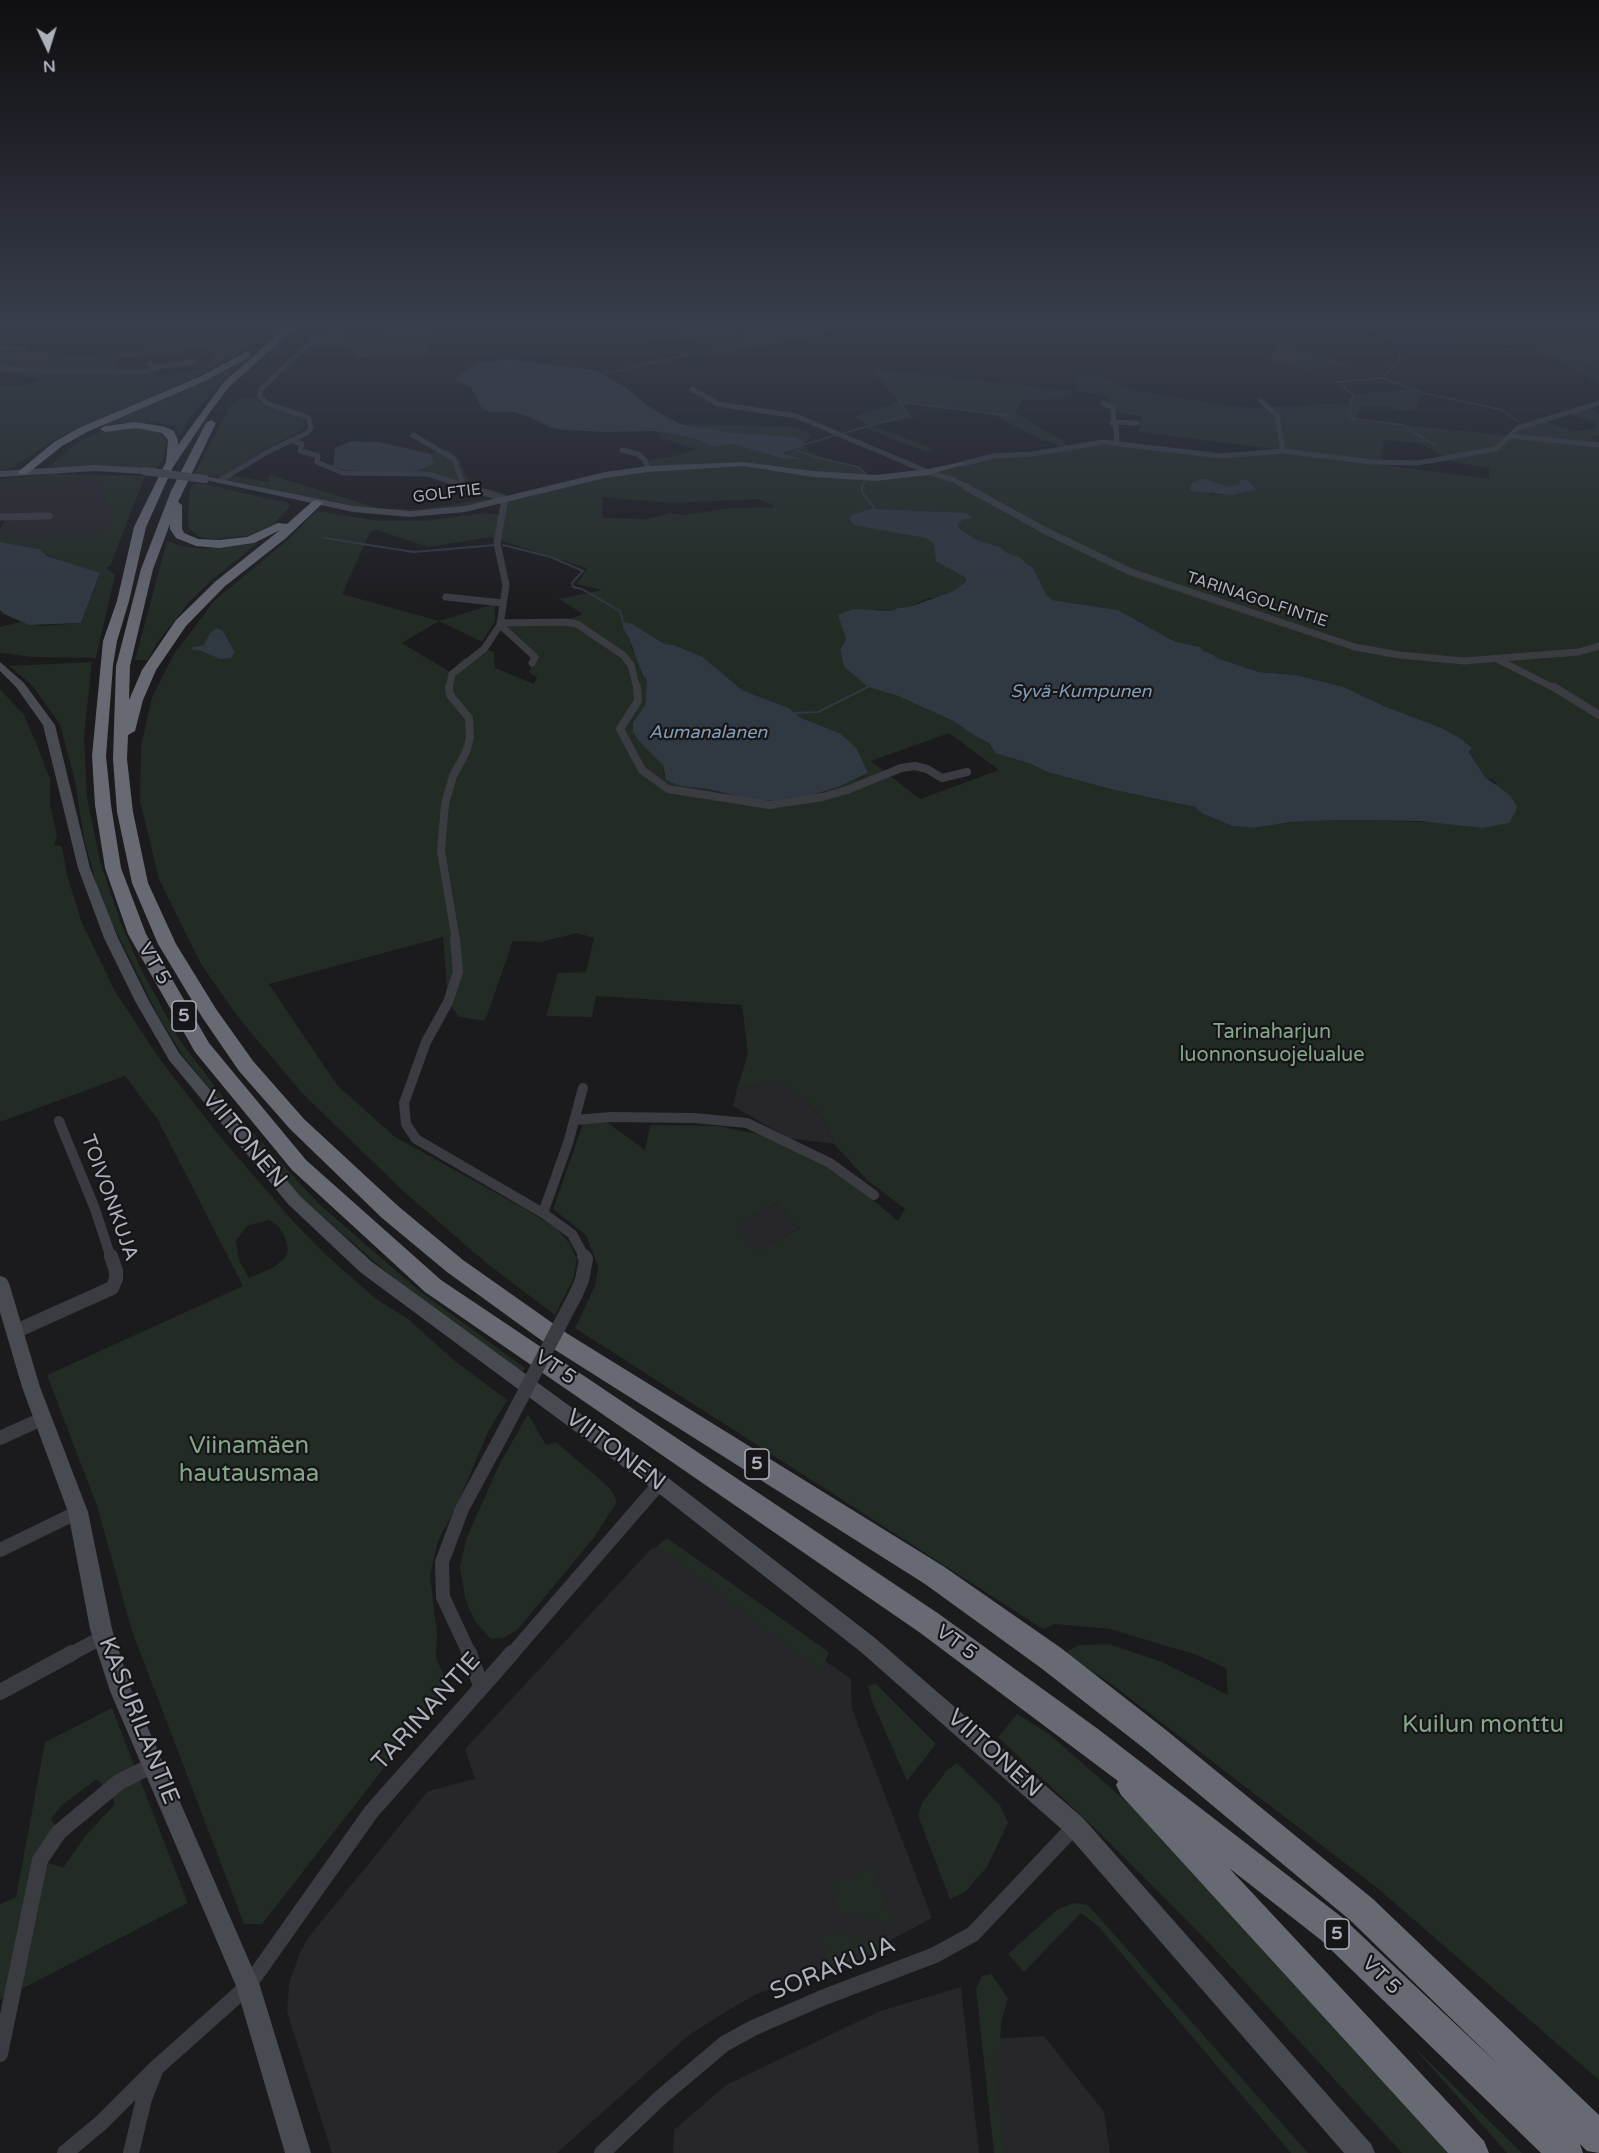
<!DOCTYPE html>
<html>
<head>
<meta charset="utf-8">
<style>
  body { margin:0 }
  #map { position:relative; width:1599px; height:2153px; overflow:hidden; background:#1b1a1d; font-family:"Varela Round",sans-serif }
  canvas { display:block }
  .north { position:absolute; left:18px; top:18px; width:60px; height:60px; -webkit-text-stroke:4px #161518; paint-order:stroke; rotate:176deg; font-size:16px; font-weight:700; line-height:24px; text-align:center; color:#adb1bc }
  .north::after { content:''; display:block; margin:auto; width:21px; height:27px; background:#adb1bc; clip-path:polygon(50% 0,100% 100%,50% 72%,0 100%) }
</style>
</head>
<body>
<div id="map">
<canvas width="1599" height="2153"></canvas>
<div class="north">N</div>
</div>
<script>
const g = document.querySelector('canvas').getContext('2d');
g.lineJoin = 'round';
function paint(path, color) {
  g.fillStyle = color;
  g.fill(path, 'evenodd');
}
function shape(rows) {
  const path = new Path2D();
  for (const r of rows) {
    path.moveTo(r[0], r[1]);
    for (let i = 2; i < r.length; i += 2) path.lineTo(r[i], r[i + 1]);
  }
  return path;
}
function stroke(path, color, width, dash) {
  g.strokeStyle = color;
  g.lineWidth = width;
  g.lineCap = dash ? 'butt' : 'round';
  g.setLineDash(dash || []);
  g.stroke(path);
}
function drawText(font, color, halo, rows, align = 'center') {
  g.font = font + ' "Varela Round",sans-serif';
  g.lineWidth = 4.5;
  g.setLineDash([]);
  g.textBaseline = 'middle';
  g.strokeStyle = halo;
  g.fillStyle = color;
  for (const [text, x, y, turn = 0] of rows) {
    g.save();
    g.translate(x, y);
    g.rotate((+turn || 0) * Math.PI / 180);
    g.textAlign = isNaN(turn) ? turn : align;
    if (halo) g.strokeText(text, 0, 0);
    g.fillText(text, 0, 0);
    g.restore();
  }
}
const built = shape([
  [99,480,113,519,106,530,88,535,49,537,42,540,0,530,5,520,0,520,0,483],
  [779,1080,806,1100,826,1122,834,1144,788,1138,733,1106,737,1089],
  [775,1203,799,1228,759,1251,735,1225],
  [661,1546,851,1679,852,1709,932,1918,889,1941,755,1995,732,2008,689,2035,557,2153,332,2153,287,2012,289,1984,300,1953,308,1938,428,1791,475,1779,465,1749,651,1549],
  [961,1987,979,2153,673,2153,674,2130,726,2085,880,2011],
  [1044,2036,1104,2112,1110,2153,999,2153,987,2039]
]);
const green = shape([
  [749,327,838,327,816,336,722,352,713,348,748,335,746,333,638,341,634,338,747,330],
  [429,332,430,355,394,358,394,356,358,358,351,350,340,347,311,348,317,341,340,337],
  [1519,338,1548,345,1599,344,1599,384],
  [255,339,238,354,189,380,55,439,12,468,0,471,0,386,18,386,34,383,38,379,0,373,0,347,72,356,148,352,150,347,138,347,149,342,163,345],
  [191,350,214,350,215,357,203,368,185,373,163,375,116,371,116,365,122,358],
  [1290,344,1303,351,1350,365,1303,370,1274,361,1269,357,1276,350,1274,345],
  [234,368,189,419,180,436,174,426,148,422,118,423,95,427],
  [871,369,1074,391,1078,385,1073,380,1082,376,1105,378,1129,389,1207,403,1250,408,1349,403,1353,395,1412,389,1423,393,1414,410,1395,410,1388,406,1361,406,1356,420,1511,436,1518,428,1541,420,1575,431,1596,429,1597,424,1590,421,1565,413,1588,407,1599,413,1599,435,1589,436,1599,442,1599,2080,1376,1887,1110,1683,1064,1653,1079,1645,1109,1644,1162,1662,1228,1695,1226,1668,1197,1655,1110,1629,1055,1624,1043,1629,575,1328,595,1286,598,1267,586,1235,553,1209,583,1124,607,1122,645,1150,650,1125,718,1126,778,1138,830,1163,898,1221,905,1209,867,1180,834,1144,826,1122,806,1100,779,1081,737,1089,748,1054,742,1005,596,996,592,1017,546,1016,558,973,586,972,594,938,577,933,541,942,513,941,485,1021,459,1017,448,1002,443,937,269,984,337,1085,395,1137,527,1210,557,1229,570,1244,577,1260,573,1280,555,1315,485,1262,402,1190,301,1092,238,1017,201,964,159,879,140,801,141,746,152,697,174,654,215,600,288,540,316,511,380,521,424,521,485,513,501,515,505,499,550,487,648,469,645,460,671,457,696,449,660,438,660,433,699,440,703,429,687,425,691,424,788,427,808,431,811,437,804,445,809,451,826,459,859,467,866,474,866,478,893,477,994,456,1061,448,1050,441,1043,441,992,414,912,403,905,407,915,417,872,426,934,449,927,452,863,427,868,426,856,416,899,402],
  [1075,391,1107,396,1107,401,1121,414,1142,416,1139,432,1283,450,1221,456,1103,442,1070,447,1060,439,1015,413,1022,400,1069,399],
  [1384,440,1421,443,1446,459,1441,460,1489,468,1489,479,1309,455,1381,461],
  [1209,480,1224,487,1236,487,1240,485,1241,480,1249,481,1251,486,1247,493,1210,495],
  [603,497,671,503,760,499,763,502,772,504,774,507,732,508,683,515,671,513,647,519,602,518],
  [377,530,428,547,490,537,587,568,577,584,602,590,559,599,583,614,566,621,500,625,535,657,529,673,537,677,534,684,495,668,494,652,484,649,467,662,465,657,450,672,402,643,439,621,482,642,495,622,495,604,439,621,342,594,370,532],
  [929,598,1051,600,1118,610,1174,641,1200,647,1203,651,1212,654,1217,658,1259,672,1296,675,1344,687,1384,706,1442,728,1471,748,1469,751,1478,768,1484,776,1497,783,1435,822,1339,820,1292,822,1253,828,1233,826,1203,814,1195,807,1114,790,1047,772,1031,764,995,753,989,743,977,737,953,721,898,696,868,687,844,667,840,650,846,639,841,619,877,609,891,611,898,608,909,607],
  [632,624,665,644,674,645,703,657,742,690,789,708,801,718,840,733,864,776,808,796,731,796,708,789,680,786,664,775,663,765,633,721,645,705,647,680,642,676,637,657,632,649,629,638],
  [949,733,999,770,920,799,871,761],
  [775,1203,799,1228,759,1251,736,1225],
  [253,397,262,404,303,417,305,424,299,432,263,450,221,477,194,475,230,406,240,399],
  [136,428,159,432,167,442,162,462,156,469,100,466,49,467,78,442,87,438,101,432],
  [446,449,459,459,469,484,506,494,488,502,458,508,391,511,346,506,223,479,230,475,269,482,270,475,381,509,421,509,494,498,428,477,402,476,403,473,420,470,434,463,431,454],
  [54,474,145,476,110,566,106,568,115,575,96,658,33,657,0,653,0,627,20,622,42,626,81,623,100,575,42,553,39,549,0,542,0,530,42,540,49,536,88,535,106,530,113,519,99,480,0,483,0,479],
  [198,483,288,503,291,505,273,525,247,536,212,539,198,536,189,528,188,516,189,497,192,485],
  [167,541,181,546,205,549,258,543,215,577,189,602,157,643,148,660,135,660],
  [92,662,84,736,87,797,100,861,121,923,140,967,179,1039,236,1114,318,1203,417,1289,525,1368,522,1372,398,1282,296,1193,183,1056,158,1015,101,901,84,839,75,781,60,725,32,685,9,666],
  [0,689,24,715,39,750,50,779,50,804,57,836,54,845,62,846,67,875,82,923,116,993,159,1058,218,1134,291,1219,325,1254,375,1298,408,1319,455,1361,507,1400,489,1430,456,1507,438,1541,430,1575,437,1633,436,1657,448,1686,262,1924,244,1924,132,1631,97,1506,47,1375,243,1286,158,1120,125,1076,0,1122],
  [269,1220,278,1226,284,1235,288,1248,286,1257,274,1267,249,1278,239,1260,236,1241,247,1226],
  [528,1414,546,1445,556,1442,610,1488,617,1502,593,1539,517,1630,503,1638,491,1639,476,1623,470,1611,465,1598,460,1567,466,1540,475,1519,500,1463],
  [667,1538,829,1652,820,1672,657,1546],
  [876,1684,936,1744,907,1781,871,1699,868,1686],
  [112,1708,188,1903,0,2000,0,1904,16,1897,45,1742],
  [97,1779,109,1791,115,1804,86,1835,63,1868,40,1860,59,1832,51,1819,62,1805],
  [1017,1714,1048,1733,1152,1824,1260,1937,1448,2153,1402,2153,1210,1944,1105,1838,998,1737],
  [957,1763,1000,1805,1008,1823,987,1867,965,1892,950,1899,918,1816,922,1803,947,1770],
  [874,1867,893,1924,838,1912,830,1884],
  [1074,1903,1088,1905,1308,2153,1291,2153,1098,1926,1081,1913,1024,1972,1008,1954,1058,1909],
  [832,1932,897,1944,832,1971,821,1936],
  [991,1974,1008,1998,1001,2023,998,2097,1005,2153,994,2153,976,1989,982,1976],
  [1411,2044,1522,2153,1507,2153]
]);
const water = shape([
  [506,359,596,370,625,387,652,409,680,424,730,433,795,437,803,441,801,447,782,453,804,460,782,458,732,444,712,447,699,440,654,431,607,432,564,430,552,428,529,417,514,412,490,412,481,407,471,387,457,381,456,377,476,364],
  [351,441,379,442,431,454,434,463,420,470,403,473,344,470,333,466,335,448],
  [1200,479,1206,479,1228,487,1240,485,1240,481,1245,479,1249,481,1256,490,1232,495,1191,491,1189,489,1191,484],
  [872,509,966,513,973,518,962,520,957,525,959,529,979,541,999,547,1007,553,1021,558,1025,563,1032,567,1047,596,1052,600,1118,610,1174,641,1200,647,1203,651,1212,654,1217,658,1259,672,1296,675,1344,687,1384,706,1442,728,1461,739,1472,748,1469,752,1484,776,1511,796,1517,807,1515,813,1509,823,1482,828,1419,821,1339,820,1292,822,1253,828,1233,826,1203,814,1195,807,1114,790,1047,772,1031,764,995,753,989,743,977,737,953,721,898,696,868,687,844,667,840,650,846,639,838,615,853,609,891,611,898,608,909,607,952,592,966,582,966,578,936,561,934,544,926,538,853,525,850,519,851,515],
  [0,542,39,549,47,556,100,573,81,623,29,625,4,614,0,610],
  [623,622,632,624,665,644,674,645,703,657,742,690,789,708,801,718,840,733,857,749,868,773,838,787,808,796,777,800,752,800,708,789,680,786,666,780,663,765,640,742,633,732,633,722,645,705,647,680,643,676,629,638,623,628],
  [217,628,223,631,233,649,235,652,231,658,220,659,201,651,191,649,193,647,204,645,210,633]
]);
const streamFar1 = shape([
  [1376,329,1391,338,1400,358,1382,378,1424,393,1502,410,1518,421],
  [775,330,781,327],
  [1391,338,1465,342,1488,351,1528,348,1599,364],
  [713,349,722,352,806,338],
  [602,374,752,341,773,331],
  [1382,378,1337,382,1353,395,1350,403,1350,418,1403,425,1436,446],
  [844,433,908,415,899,402,1012,416],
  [803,445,836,435],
  [796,450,815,457,859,467,866,474,866,480,861,488]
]);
const stream = shape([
  [862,487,862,492,875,509],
  [324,538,414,552,495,545],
  [503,545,551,557,583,571,572,583,573,587,582,589,620,611,623,622],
  [796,713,818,712,868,687]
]);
const streetFar5 = shape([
  [0,347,25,349],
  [0,367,25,370,142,372,156,369,150,364],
  [156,367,195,362],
  [692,389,718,404,796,416,928,472,954,480,968,488],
  [1261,401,1277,415,1283,451],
  [1103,403,1113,408,1114,422,1112,423,1116,427,1117,443],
  [1114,422,1137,423],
  [413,435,454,459,463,484],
  [1511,436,1599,445],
  [292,441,302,444,300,451,318,456,317,462,343,473,428,474,471,488],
  [622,450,638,454,645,460,648,469],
  [962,464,994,456,1032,454,1103,442,1221,456,1283,451,1372,462,1418,463,1496,449,1518,428,1599,403],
  [219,481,267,452,307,433,311,428,309,418,267,403,259,396,261,389,313,340,341,335]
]);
const streetFar4 = shape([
  [966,487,1044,530,1131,572,1355,647,1399,655,1464,661,1578,652,1599,646],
  [0,517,49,516],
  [446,597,503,603],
  [500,623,566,622,577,624,623,655,631,665,637,689],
  [500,625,535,657,532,663],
  [1499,660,1556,689],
  [449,689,452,674,484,649,500,625,506,585,497,543,505,499,467,487]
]);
const streetFar3 = shape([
  [449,687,450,695,469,718,470,738,466,752,453,776,445,804,441,851,456,941],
  [637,687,638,701,620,729,642,770,668,789,769,805,823,797,847,790,901,768,915,766,927,769,942,778,967,772],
  [1554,687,1599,715]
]);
const streetFar2 = shape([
  [455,939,458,972,448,1002,426,1042,404,1103,406,1124,416,1139,543,1213,572,1234,585,1258],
  [575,1120,611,1117,694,1118,747,1123,830,1163,874,1195],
  [59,1121,95,1209,111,1258],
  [543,1213,568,1143,583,1088]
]);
const streetFar1 = shape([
  [576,1294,582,1280,586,1259,584,1256],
  [14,1332,112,1288,116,1279,116,1271,111,1256],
  [0,1438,44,1418],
  [0,1550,78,1512],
  [69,1655,103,1637],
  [470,1655,443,1597,442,1562,462,1509,502,1435],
  [511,1655,660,1483]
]);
const street = shape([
  [469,1653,481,1686],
  [0,1692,72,1653],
  [0,2054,40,1860,59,1832,119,1782,153,1765],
  [65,2153,101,2123,156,2068,248,1986,371,1812,512,1653],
  [131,2153,144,2099,155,2071],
  [602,2153,660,2098,724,2044,753,2028,822,1998,935,1955,973,1934,1075,1826]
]);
const secondary = shape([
  [743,462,813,471,876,475,928,469,962,462,966,464,928,475,876,481,813,477,743,466,648,472,605,478,465,512,410,517,353,512,201,479,205,476,353,506,410,511,465,506,605,472,648,466,743,462],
  [95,465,144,468,148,471,144,474,95,471,0,477,0,471,95,465],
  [0,662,24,683,55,725,90,868,118,938,149,1001,179,1053,300,1196,372,1262,667,1477,875,1638,1083,1818,1371,2144,1375,2153,1344,2153,1067,1834,861,1652,653,1489,360,1272,288,1204,169,1060,135,1001,104,938,78,868,43,725,16,687,0,671,0,662],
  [0,1276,6,1278,9,1283,40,1387,88,1512,112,1629,131,1689,260,1986,311,2153,285,2153,236,1986,110,1691,90,1629,68,1512,22,1387,0,1312,0,1276]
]);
const highway = shape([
  [286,327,296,327,229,387,210,412,173,467,146,527,129,601,117,641,113,665,106,756,111,805,121,868,146,934,209,1043,306,1160,441,1280,939,1614,1098,1729,1343,1918,1499,2065,1351,1921,1146,1750,1041,1668,925,1584,552,1348,447,1272,382,1218,290,1129,239,1071,202,1017,158,944,132,883,117,812,113,759,116,666,141,569,171,491,206,423,211,420,216,423,178,502,182,505,182,529,184,533,198,539,219,540,247,537,278,523,287,524,313,501,317,500,323,503,286,538,224,587,186,626,156,670,143,700,135,731,128,735,127,759,133,812,148,883,176,944,216,1009,253,1061,304,1119,398,1206,463,1260,568,1334,943,1566,1061,1648,1166,1730,1373,1899,1599,2115,1599,2153,1587,2151,1580,2144,1583,2153,1541,2153,1321,1940,1229,1868,1484,2141,1489,2153,1448,2153,1121,1795,1116,1785,1118,1781,919,1632,425,1292,292,1170,195,1052,128,934,105,868,95,805,92,756,103,641,117,601,134,527,166,462,168,440,162,433,136,428,105,432,100,429,105,426,136,422,165,427,174,431,178,440,178,445,223,383,286,327],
  [170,524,170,529,176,538,196,546,219,548,254,543,280,530,216,581,176,620,142,670,129,700,130,666,153,569,170,524],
  [247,352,250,353,250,357,205,381,87,432,62,446,27,474,19,474,18,472,54,442,79,428,199,377,247,352]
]);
const streetBridge = shape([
  [502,1435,576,1294]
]);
const secondaryBridge = shape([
  [144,471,205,479]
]);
const farStreetnames = [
  ["GOLFTIE",447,494,-7],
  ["TARINAGOLFINTIE",1257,600,18]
];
const farWaternames = [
  ["Syvä-Kumpunen",1081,692],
  ["Aumanalanen",708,733]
];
const shields = [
  [184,1016,24],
  [757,1464,24],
  [1337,1934,24]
];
const shieldNames = [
  ["5",184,1016],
  ["5",757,1464],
  ["5",1337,1934]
];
const streetNames = [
  ["VT 5",154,964,60],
  ["TOIVONKUJA",109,1198,70],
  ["VT 5",555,1368,34],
  ["VT 5",956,1643,36],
  ["VT 5",1381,1976,44]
];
const parkNames = [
  ["Tarinaharjun",1272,1033],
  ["luonnonsuojelualue",1272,1056]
];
const nearStreetnames = [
  ["VIITONEN",244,1140,50],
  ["VIITONEN",615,1451,37],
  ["TARINANTIE",427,1712,-48],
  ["KASURILANTIE",138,1721,68],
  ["VIITONEN",994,1754,42],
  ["SORAKUJA",833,1969,-22]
];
const nearParknames = [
  ["Viinamäen",249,1447],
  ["hautausmaa",249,1475],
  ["Kuilun monttu",1483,1726]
];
paint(built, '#27262a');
paint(green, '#222b24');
paint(water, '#303841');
stroke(streamFar1, '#303841', 1.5);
stroke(stream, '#303841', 2);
stroke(streetFar5, '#3b3c42', 5);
stroke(streetFar4, '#3b3c42', 7);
stroke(streetFar3, '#3b3c42', 8);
stroke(streetFar2, '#3b3c42', 10);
stroke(streetFar1, '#3b3c42', 14);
stroke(street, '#3b3c42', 16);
paint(secondary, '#494b52');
paint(highway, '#676a73');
stroke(streetBridge, '#3b3c42', 14);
stroke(secondaryBridge, '#494b52', 8);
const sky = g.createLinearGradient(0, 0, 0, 629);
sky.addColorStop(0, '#0f0e10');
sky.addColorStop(0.52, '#393e4c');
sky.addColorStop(1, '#393e4c00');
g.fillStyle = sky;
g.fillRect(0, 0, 1599, 629);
drawText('16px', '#adb1bc', '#161518', farStreetnames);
drawText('italic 18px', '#859cb6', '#161518', farWaternames);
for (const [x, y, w] of shields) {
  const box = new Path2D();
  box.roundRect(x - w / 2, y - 15, w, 30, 4.5);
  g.fillStyle = '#161518';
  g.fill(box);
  stroke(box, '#adb1bc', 1.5);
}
drawText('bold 18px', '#adb1bc', null, shieldNames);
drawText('20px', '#adb1bc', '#161518', streetNames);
drawText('20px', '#85a689', '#161518', parkNames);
drawText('24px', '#adb1bc', '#161518', nearStreetnames);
drawText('24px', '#85a689', '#161518', nearParknames);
</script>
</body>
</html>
